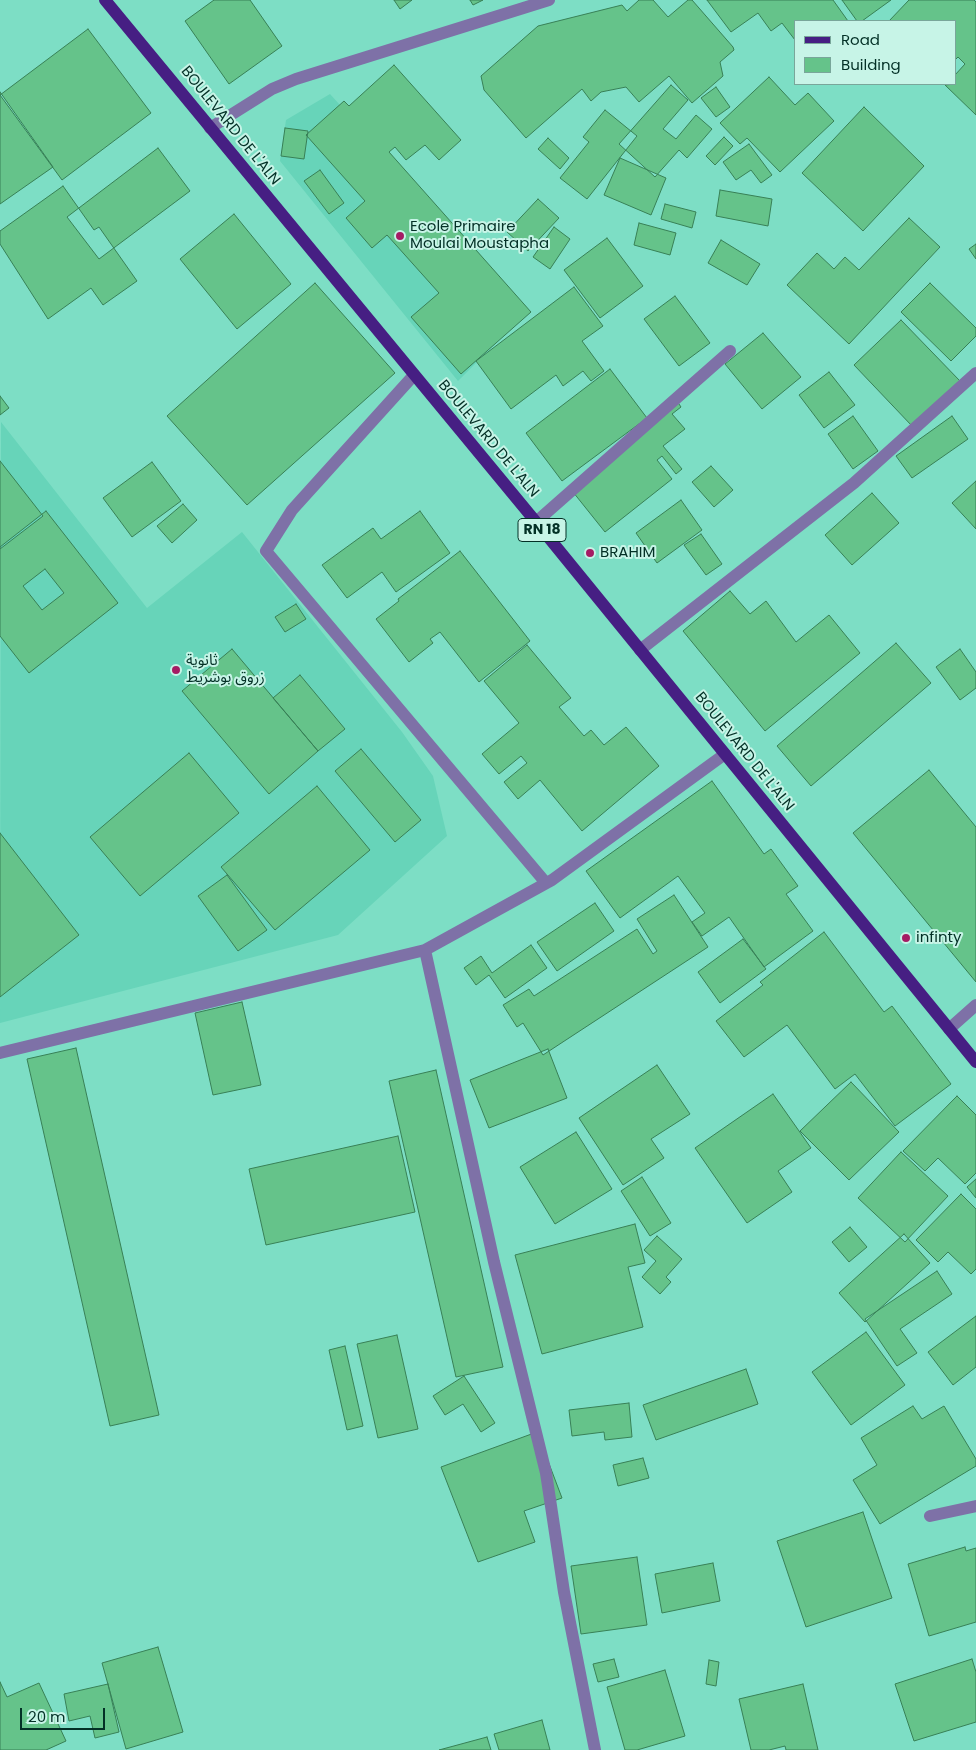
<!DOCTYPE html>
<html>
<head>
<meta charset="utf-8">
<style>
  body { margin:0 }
  #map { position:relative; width:976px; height:1750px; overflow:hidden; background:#7ddec5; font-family:Poppins,sans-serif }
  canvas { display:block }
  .legend { position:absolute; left:794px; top:20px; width:162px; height:65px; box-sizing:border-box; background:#c7f4e7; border:1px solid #79a69a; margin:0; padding:6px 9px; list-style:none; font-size:15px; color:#033026 }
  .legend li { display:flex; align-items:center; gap:10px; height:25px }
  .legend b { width:25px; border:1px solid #79a69a }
  .scale { position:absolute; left:20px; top:1708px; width:85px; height:22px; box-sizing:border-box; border:2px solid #033026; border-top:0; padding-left:6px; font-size:15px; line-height:18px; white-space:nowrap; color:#033026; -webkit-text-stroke:4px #c7f4e7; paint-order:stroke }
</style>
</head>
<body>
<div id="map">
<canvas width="976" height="1750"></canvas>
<ul class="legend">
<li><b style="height:6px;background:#461f83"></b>Road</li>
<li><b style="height:14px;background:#65c38a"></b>Building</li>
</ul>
<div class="scale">20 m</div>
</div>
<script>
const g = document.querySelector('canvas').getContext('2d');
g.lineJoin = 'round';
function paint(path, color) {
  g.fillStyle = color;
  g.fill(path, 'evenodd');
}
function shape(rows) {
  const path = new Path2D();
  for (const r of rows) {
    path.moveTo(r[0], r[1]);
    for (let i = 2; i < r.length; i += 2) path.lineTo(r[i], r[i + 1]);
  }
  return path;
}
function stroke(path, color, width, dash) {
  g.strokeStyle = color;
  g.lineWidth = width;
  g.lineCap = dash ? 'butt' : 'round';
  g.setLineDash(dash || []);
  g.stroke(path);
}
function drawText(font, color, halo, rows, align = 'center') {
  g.font = font + ' Poppins,"Noto Sans Arabic",sans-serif';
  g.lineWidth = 4;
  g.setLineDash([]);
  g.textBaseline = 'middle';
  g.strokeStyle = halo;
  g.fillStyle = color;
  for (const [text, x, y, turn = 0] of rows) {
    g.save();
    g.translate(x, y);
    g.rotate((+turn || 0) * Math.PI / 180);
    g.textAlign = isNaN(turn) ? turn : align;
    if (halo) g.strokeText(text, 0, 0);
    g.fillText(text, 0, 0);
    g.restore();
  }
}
const built = shape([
  [330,94,527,312,458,381,280,161,286,120],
  [1,422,147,608,242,532,402,732,433,776,447,836,338,935,0,1023]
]);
const building = shape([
  [214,0,250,0,282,46,229,84,185,21,214,0],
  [394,0,412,0,400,9,394,0],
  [470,0,483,0,473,5,470,0],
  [639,0,653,0,668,17,688,0,692,0,733,47,734,50,720,62,723,76,692,103,669,76,639,102,626,87,601,92,591,101,582,89,526,138,484,90,481,76,538,26,622,5,627,11,639,0],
  [707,0,833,0,848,21,795,21,795,40,782,23,771,31,758,13,731,32,707,0],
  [842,0,891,0,862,21,857,21,842,0],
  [909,0,974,0,976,2,976,115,945,85,955,84,955,75,965,64,958,57,955,60,955,21,889,21,909,0],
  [88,29,151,113,62,180,0,95,88,29],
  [394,65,461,140,439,160,425,145,406,160,395,147,389,152,531,312,461,374,411,317,439,293,387,235,372,248,346,218,365,201,306,135,344,101,349,106,394,65],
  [769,77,795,105,808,93,834,121,780,172,747,138,740,144,720,123,769,77],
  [671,85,688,100,663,129,676,139,696,115,712,129,687,158,679,150,655,177,619,144,671,85],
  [716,87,730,107,716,117,701,98,716,87],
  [0,92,53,167,0,204,0,92],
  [864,107,924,166,863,231,802,173,864,107],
  [605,110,637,136,587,199,560,178,589,142,583,137,605,110],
  [285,128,308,131,304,159,281,156,285,128],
  [724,137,733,146,715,165,706,156,724,137],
  [548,138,569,158,560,169,538,149,548,138],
  [749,144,772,175,761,183,751,170,736,180,723,162,749,144],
  [158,148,190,191,99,259,67,217,158,148],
  [620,158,666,178,651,215,604,195,620,158],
  [320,170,344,203,329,214,304,181,320,170],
  [63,186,94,230,99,227,137,281,103,305,91,288,48,319,0,244,0,231,63,186],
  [720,190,772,199,768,226,716,216,720,190],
  [538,199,559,218,528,251,507,232,538,199],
  [665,204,696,212,692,228,661,219,665,204],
  [234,214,291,284,237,329,180,259,234,214],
  [909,218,940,247,849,344,787,285,817,253,834,269,845,257,859,270,909,218],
  [639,223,676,233,670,255,634,245,639,223],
  [554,227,570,239,550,269,533,257,554,227],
  [607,238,643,286,600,318,564,270,607,238],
  [721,240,760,264,747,285,708,263,721,240],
  [976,244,976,259,969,249,976,244],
  [315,283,395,373,247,505,167,416,315,283],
  [930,283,976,328,976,336,951,361,901,312,930,283],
  [574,287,603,326,582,341,604,371,591,381,583,371,563,386,556,375,511,409,476,361,574,287],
  [675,296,710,343,679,366,644,319,675,296],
  [901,320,960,381,912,426,854,365,901,320],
  [763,333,801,377,762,409,725,364,763,333],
  [610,369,647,418,562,481,526,433,610,369],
  [829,372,855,405,824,428,799,395,829,372],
  [0,396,9,408,0,415,0,396],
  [677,401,681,407,672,414,685,429,663,446,682,469,676,474,662,456,657,460,672,479,605,532,569,487,677,401],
  [853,416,878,451,853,469,828,434,853,416],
  [952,416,968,439,912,478,896,456,952,416],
  [0,461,43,516,0,549,0,461],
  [152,462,181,501,132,537,103,498,152,462],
  [711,466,733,490,714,507,692,482,711,466],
  [976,481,976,529,952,503,976,481],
  [872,493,899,523,852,565,825,535,872,493],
  [681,500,702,530,657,563,636,533,681,500],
  [183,504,197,520,172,543,157,526,183,504],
  [46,511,118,603,29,673,0,636,0,547,46,511],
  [420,511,450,553,396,592,382,572,347,598,322,565,373,528,381,539,420,511],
  [701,534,722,564,706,575,684,545,701,534],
  [460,551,530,641,479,682,440,632,430,639,433,643,409,662,376,619,399,601,398,599,460,551],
  [45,569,64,593,42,610,23,586,45,569],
  [730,591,750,614,766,601,796,642,829,615,860,653,765,731,683,631,730,591],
  [296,604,306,619,285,632,275,617,296,604],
  [896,643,931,683,811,786,777,746,896,643],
  [527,645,571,698,559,707,584,736,591,730,604,745,626,727,659,766,582,831,540,780,518,799,504,782,527,763,521,756,499,774,482,754,519,723,484,681,527,645],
  [232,649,318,751,269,794,182,691,232,649],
  [960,649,976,672,976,688,960,700,936,667,960,649],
  [300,675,345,729,318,751,273,698,300,675],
  [361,749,421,820,395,842,335,771,361,749],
  [189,753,239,813,140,896,90,837,189,753],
  [929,770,976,827,976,982,853,833,929,770],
  [712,781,764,854,771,849,798,886,786,894,813,931,764,967,729,917,702,936,692,922,705,913,678,876,620,918,586,871,712,781],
  [317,786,370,850,275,930,221,867,317,786],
  [0,833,79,935,0,997,0,833],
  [227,875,267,930,238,951,198,896,227,875],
  [674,895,708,947,543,1055,523,1023,517,1027,503,1005,529,989,534,996,637,929,653,954,657,951,637,919,674,895],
  [595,903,614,931,557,971,537,942,595,903],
  [824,932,884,1012,892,1006,951,1084,895,1126,855,1074,835,1089,787,1025,744,1057,716,1021,763,985,760,982,824,932],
  [743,939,766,969,720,1003,698,972,743,939],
  [531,945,547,968,505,998,489,975,476,985,464,968,481,956,492,973,531,945],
  [242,1002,261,1085,213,1095,195,1013,242,1002],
  [76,1048,159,1415,110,1426,27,1059,76,1048],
  [548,1049,567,1098,489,1128,470,1080,548,1049],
  [657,1065,690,1114,651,1139,664,1158,623,1185,579,1118,657,1065],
  [436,1070,503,1367,456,1377,389,1081,436,1070],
  [851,1082,899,1132,849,1180,800,1131,851,1082],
  [773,1094,811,1148,778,1171,792,1192,747,1223,695,1148,773,1094],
  [957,1096,976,1115,976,1173,965,1184,938,1158,925,1171,903,1151,957,1096],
  [576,1132,612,1189,555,1224,520,1167,576,1132],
  [398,1136,415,1212,266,1245,249,1169,398,1136],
  [901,1152,948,1196,905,1242,858,1198,901,1152],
  [642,1177,671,1223,650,1236,621,1191,642,1177],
  [976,1179,976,1198,967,1187,976,1179],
  [961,1194,976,1209,976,1269,971,1274,948,1252,938,1262,916,1240,961,1194],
  [635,1224,645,1263,628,1267,643,1327,542,1354,515,1255,635,1224],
  [850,1227,867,1247,849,1262,832,1242,850,1227],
  [904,1234,930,1263,865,1322,839,1293,904,1234],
  [657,1236,682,1259,666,1277,671,1282,660,1294,642,1277,656,1261,644,1250,657,1236],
  [937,1271,952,1294,900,1329,917,1353,897,1366,865,1319,937,1271],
  [976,1316,976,1367,953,1385,928,1352,976,1316],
  [866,1332,905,1385,851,1425,812,1372,866,1332],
  [397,1335,418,1429,378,1438,357,1344,397,1335],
  [345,1346,363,1426,347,1430,329,1350,345,1346],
  [746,1369,758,1404,656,1440,643,1405,746,1369],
  [464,1376,495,1423,481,1432,463,1404,445,1415,433,1396,464,1376],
  [629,1403,632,1437,605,1440,604,1432,572,1436,569,1410,629,1403],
  [913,1406,922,1419,944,1406,976,1459,976,1466,880,1524,853,1480,877,1465,861,1438,913,1406],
  [537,1432,562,1498,524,1511,535,1542,478,1562,441,1467,537,1432],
  [643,1458,649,1478,618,1486,613,1465,643,1458],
  [863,1512,892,1598,806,1627,777,1541,863,1512],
  [965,1547,966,1551,976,1548,976,1622,929,1636,908,1564,965,1547],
  [637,1557,647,1625,581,1634,571,1566,637,1557],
  [713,1563,720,1601,662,1613,655,1574,713,1563],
  [158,1647,183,1732,126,1749,102,1663,158,1647],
  [614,1659,619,1677,598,1682,593,1664,614,1659],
  [972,1659,976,1672,976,1722,914,1741,895,1684,972,1659],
  [709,1660,719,1662,716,1686,706,1684,709,1660],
  [665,1670,685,1736,637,1750,625,1750,607,1687,665,1670],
  [0,1682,7,1697,39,1683,66,1741,46,1750,0,1750,0,1682],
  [108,1684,119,1732,95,1738,90,1716,69,1721,64,1694,108,1684],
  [803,1684,818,1750,786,1750,785,1746,769,1750,751,1750,739,1699,803,1684],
  [542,1720,550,1750,499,1750,494,1734,542,1720],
  [487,1737,491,1750,439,1750,487,1737]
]);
const minor = shape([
  [210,128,272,89,296,79,549,0],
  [414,375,292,510,266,551,546,883],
  [536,522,730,351],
  [640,650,854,483,976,373],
  [425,950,494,1262,546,1473,564,1592,595,1750],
  [949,1029,976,1005],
  [0,1053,425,950,552,880,725,754],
  [930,1516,976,1506]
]);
const major = shape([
  [105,0,536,522,976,1062]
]);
const markers = [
  [400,236,5,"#a51c64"],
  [590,553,5,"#a51c64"],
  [176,670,5,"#a51c64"],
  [906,938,5,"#a51c64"]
];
const shields = [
  [542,530,48]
];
const shieldNames = [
  ["RN 18",542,530]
];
const streetNames = [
  ["BOULEVARD DE L'ALN",230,126,51],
  ["BOULEVARD DE L'ALN",488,439,50],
  ["BOULEVARD DE L'ALN",744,752,51]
];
const poiNames = [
  ["Ecole Primaire",410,227],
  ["Moulai Moustapha",410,244],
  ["BRAHIM",600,553],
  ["ثانوية",186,661],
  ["زروق بوشريط",186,678],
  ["infinty",916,938]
];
paint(built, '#67d4b9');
paint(building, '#65c38a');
stroke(building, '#388056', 1);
stroke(minor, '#7e71a7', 12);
stroke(major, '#461f83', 12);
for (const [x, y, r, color] of markers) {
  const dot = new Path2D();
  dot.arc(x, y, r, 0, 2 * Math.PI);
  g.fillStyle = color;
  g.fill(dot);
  stroke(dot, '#c7f4e7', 2);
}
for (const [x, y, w] of shields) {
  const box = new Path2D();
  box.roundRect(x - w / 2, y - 11.5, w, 23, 4);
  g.fillStyle = '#c7f4e7';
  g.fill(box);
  stroke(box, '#033026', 1);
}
drawText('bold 14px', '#033026', null, shieldNames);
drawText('15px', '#033026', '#c7f4e7', streetNames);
drawText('15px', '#033026', '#c7f4e7', poiNames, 'left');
</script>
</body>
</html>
